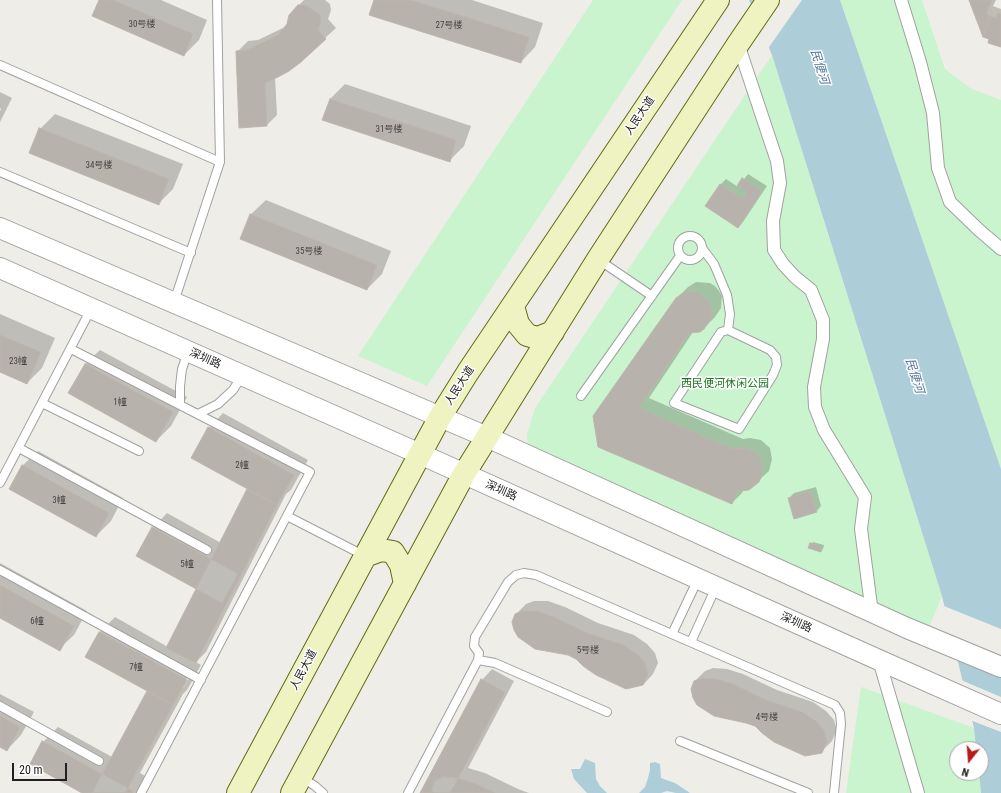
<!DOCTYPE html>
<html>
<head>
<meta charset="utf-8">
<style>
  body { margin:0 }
  #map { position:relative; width:1001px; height:793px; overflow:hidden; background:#efede7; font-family:"Roboto Condensed",sans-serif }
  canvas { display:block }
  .north { position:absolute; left:949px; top:741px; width:40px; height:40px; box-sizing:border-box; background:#fff; border:1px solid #a6a6a6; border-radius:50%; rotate:197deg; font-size:11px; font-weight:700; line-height:16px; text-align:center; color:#202020 }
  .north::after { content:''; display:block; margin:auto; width:14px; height:18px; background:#b81a18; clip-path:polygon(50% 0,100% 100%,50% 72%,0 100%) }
  .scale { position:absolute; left:12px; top:763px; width:55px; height:18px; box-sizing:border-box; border:2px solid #202020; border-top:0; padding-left:5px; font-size:12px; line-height:14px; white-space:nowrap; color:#202020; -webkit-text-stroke:3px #fff; paint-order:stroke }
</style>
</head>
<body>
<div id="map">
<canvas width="1001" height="793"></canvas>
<div class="north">N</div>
<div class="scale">20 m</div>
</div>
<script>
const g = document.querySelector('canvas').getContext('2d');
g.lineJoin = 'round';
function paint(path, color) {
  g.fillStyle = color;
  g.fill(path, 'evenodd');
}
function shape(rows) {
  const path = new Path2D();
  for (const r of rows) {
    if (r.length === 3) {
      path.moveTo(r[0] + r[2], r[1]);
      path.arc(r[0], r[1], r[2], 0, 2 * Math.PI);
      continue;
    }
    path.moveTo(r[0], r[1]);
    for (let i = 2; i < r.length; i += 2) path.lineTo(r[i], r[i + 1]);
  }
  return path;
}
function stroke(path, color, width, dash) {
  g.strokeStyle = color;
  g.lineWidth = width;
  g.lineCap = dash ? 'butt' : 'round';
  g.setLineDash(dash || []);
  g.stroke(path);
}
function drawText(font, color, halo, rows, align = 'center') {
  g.font = font + ' "Roboto Condensed","Noto Sans SC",sans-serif';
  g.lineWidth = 3;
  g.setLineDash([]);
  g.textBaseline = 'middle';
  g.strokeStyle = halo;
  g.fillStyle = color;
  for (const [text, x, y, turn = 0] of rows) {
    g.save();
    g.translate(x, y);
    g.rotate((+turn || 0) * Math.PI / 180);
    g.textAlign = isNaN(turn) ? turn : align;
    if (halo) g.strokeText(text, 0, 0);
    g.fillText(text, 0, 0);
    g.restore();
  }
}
const park = shape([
  [593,0,682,0,427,386,358,356],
  [840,0,922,0,945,69,970,88,1001,100,1001,469],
  [772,55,942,596,928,630,528,456,527,435,535,408],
  [861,687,974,728,976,749,957,749,957,773,979,773,981,793,846,793]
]);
const water = shape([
  [749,0,840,0,1001,469,1001,793,981,793,979,773,981,773,981,749,976,749,974,728,942,596,772,55],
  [585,759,595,763,596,779,600,786,607,793,587,793,574,779,571,769,580,769],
  [655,762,660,764,661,778,675,783,690,793,676,793,667,791,661,793,639,793,645,787,648,778,650,770,650,763]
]);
const pier = shape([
  [755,0,802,0,767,50,750,7],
  [944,606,1001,629,1001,678,956,659],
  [961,680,1001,697,1001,732,970,720]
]);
const shadow = shape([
  [100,0,161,0,207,20,199,40,184,55],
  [304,0,325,0,330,4,331,10,328,19,336,28,300,61,275,77,277,115,267,125,240,127,237,52,248,41,258,40,287,26,299,5],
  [375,0,472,0,543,23,535,47,521,62],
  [970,0,996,0,993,6,1001,9,1001,46,990,39],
  [345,84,471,126,464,146,449,161,324,120,330,99],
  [0,92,12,98,0,122,0,111,1,109,0,108],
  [55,114,183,164,173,189,159,203,40,129],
  [748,174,767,186,743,222,738,227,706,206,721,184,726,179,738,187],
  [266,200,391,251,382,274,367,289,242,238,251,214],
  [696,282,710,283,715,286,719,291,722,296,721,308,715,317,704,328,693,332,649,398,743,439,750,438,761,440,770,448,772,459,769,471,758,481,744,489,742,493,732,503,599,446,677,298,688,287],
  [0,314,55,338,42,368,27,383,0,371],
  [100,350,187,397,171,426,156,441,85,364],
  [223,413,308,460,291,490,286,494,206,652,196,662,201,665,187,690,183,694,140,773,147,777,138,793,84,793,43,742,58,727,112,757,148,691,86,657,100,632,115,617,168,647,197,589,153,528,167,513,221,543,248,489,209,428],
  [250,490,275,504,274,505,250,492],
  [189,675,190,676,183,688,181,688],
  [38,451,123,498,111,521,96,536,11,489,23,465],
  [816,487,821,506,816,512,789,498,794,493],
  [813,542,824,545,823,549,821,551,811,544],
  [0,563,87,611,74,635,59,649,0,617],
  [534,601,548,601,565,607,598,623,634,635,647,644,655,653,658,663,653,674,643,685,577,658,515,615,526,604],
  [713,668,727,669,743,674,777,690,813,702,826,711,834,720,837,730,832,741,821,752,756,725,694,682,705,671],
  [492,669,514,681,468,768,485,773,518,789,529,793,421,793,482,680],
  [0,694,34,712,21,735,7,750,0,746]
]);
const building = shape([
  [99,0,113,0,193,34,184,56,92,16,99,0],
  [374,0,411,0,529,37,521,63,369,15,374,0],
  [969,0,992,0,986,14,990,16,983,37,969,0],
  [298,5,306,5,320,15,321,21,318,30,326,39,301,62,289,71,278,77,265,83,267,126,239,128,236,51,247,50,278,35,287,24,289,15,298,5],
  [998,13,1001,14,1001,47,988,43,989,39,983,37,990,16,996,18,998,13],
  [330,99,456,140,450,162,322,120,330,99],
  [39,128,169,179,159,205,29,153,39,128],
  [742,178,762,191,738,228,705,206,720,184,743,199,747,192,737,186,742,178],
  [250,214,377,265,367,290,240,239,250,214],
  [692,291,699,293,709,301,712,313,711,319,704,329,700,332,689,333,639,408,732,449,745,448,750,450,756,453,760,458,762,464,761,477,759,482,749,490,737,491,732,504,598,447,593,416,676,298,685,292,692,291],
  [0,335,41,352,27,384,0,372,0,335],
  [85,364,173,412,156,442,68,393,85,364],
  [208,427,294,475,277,505,191,458,208,427],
  [22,465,109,513,96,537,9,489,22,465],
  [247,489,277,505,196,663,166,648,247,489],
  [810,491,817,512,794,519,788,498,810,491],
  [152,527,238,574,222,603,136,556,152,527],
  [810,543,822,547,821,552,808,548,810,543],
  [0,585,74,626,60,651,0,618,0,585],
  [523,611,537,611,554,617,587,633,624,645,637,654,645,663,648,674,643,685,626,689,596,675,583,666,576,659,568,655,535,649,518,637,514,630,512,622,515,614,523,611],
  [99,632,187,680,173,705,85,657,99,632],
  [702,678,716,679,733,684,766,700,802,712,816,721,824,730,827,741,822,753,805,756,774,742,762,733,755,726,746,723,714,716,697,705,693,698,691,689,694,681,702,678],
  [481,679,505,692,450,793,420,793,481,679],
  [147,691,173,705,125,793,92,793,147,691],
  [0,716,20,727,7,751,0,747,0,716],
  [42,741,133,791,132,793,82,793,30,764,42,741],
  [443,777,457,778,474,783,495,793,433,793,432,788,435,781,443,777]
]);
const service = shape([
  [0,65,220,162],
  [0,172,191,253],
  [690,248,12],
  [702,248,714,264,727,295,730,314,728,330,721,332,674,403,739,429,773,375,777,365,776,357,770,350,728,330],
  [599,260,652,296],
  [174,302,220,162,217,0],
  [71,349,310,472,141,793],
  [581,396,680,256],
  [42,403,139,451],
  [180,405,180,386,182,369,188,352],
  [198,414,218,404,233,390,242,376],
  [19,448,207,550],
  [0,483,91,309],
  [287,516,365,556],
  [0,570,201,680],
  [672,634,698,579],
  [691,642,716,587],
  [478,660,495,663,607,712],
  [0,706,99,761],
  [680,741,808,793],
  [301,777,315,786,323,793],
  [408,793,478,660,479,653,474,646,475,637,508,582,516,575,524,573,536,575,835,705,840,713,841,724,834,793]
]);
const pedestrian = shape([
  [901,0,920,62,930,101,933,113,938,168,950,202,979,230,1001,249],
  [738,44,777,161,780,183,773,221,774,250,783,264,795,277,811,290,823,320,823,339,814,387,815,407,824,430,865,497,861,529,872,613],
  [879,660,918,793]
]);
const tertiary = shape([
  [0,228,487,437,907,628,1001,667],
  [0,268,420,454,879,660,1001,714]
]);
const secondary = shape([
  [513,306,518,324,527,335,538,338,553,332],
  [365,556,381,550,393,552,401,565,405,584],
  [238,793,440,417,468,372,718,0],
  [292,793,464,474,598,259,738,44,768,0]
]);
const numberNames = [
  ["30号楼",142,25],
  ["27号楼",449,26],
  ["31号楼",389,130],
  ["34号楼",99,166],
  ["35号楼",309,252],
  ["23幢",18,362],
  ["1幢",120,403],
  ["2幢",242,466],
  ["3幢",59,501],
  ["5幢",187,565],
  ["6幢",37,622],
  ["5号楼",588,651],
  ["7幢",136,668],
  ["4号楼",767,718]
];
const streetNames = [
  ["人民大道",640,116,-56],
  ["深圳路",205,359,24],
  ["人民大道",460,386,-57],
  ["深圳路",501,491,24],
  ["深圳路",796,623,24],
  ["人民大道",304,670,-62]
];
const parkNames = [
  ["西民便河休闲公园",725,384]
];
const waterNames = [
  ["民便河",819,67,73],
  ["民便河",914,376,73]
];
paint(park, '#caf4ce');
paint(water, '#adcdd8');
paint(pier, '#efede7');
paint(shadow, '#0003');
paint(building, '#b8b2ad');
stroke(building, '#bfb5ab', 1);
stroke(service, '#a1a1a1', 10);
stroke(pedestrian, '#a1a1a1', 14);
stroke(tertiary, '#a1a1a1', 22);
stroke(secondary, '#606c12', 24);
stroke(service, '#fff', 8);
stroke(pedestrian, '#fff', 12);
stroke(tertiary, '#fff', 20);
stroke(secondary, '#eff3c2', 22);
drawText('9px', '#464443', null, numberNames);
drawText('11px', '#202020', '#fff', streetNames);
drawText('11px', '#197322', '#fff', parkNames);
drawText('italic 12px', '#54779e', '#fff', waterNames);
</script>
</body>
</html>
